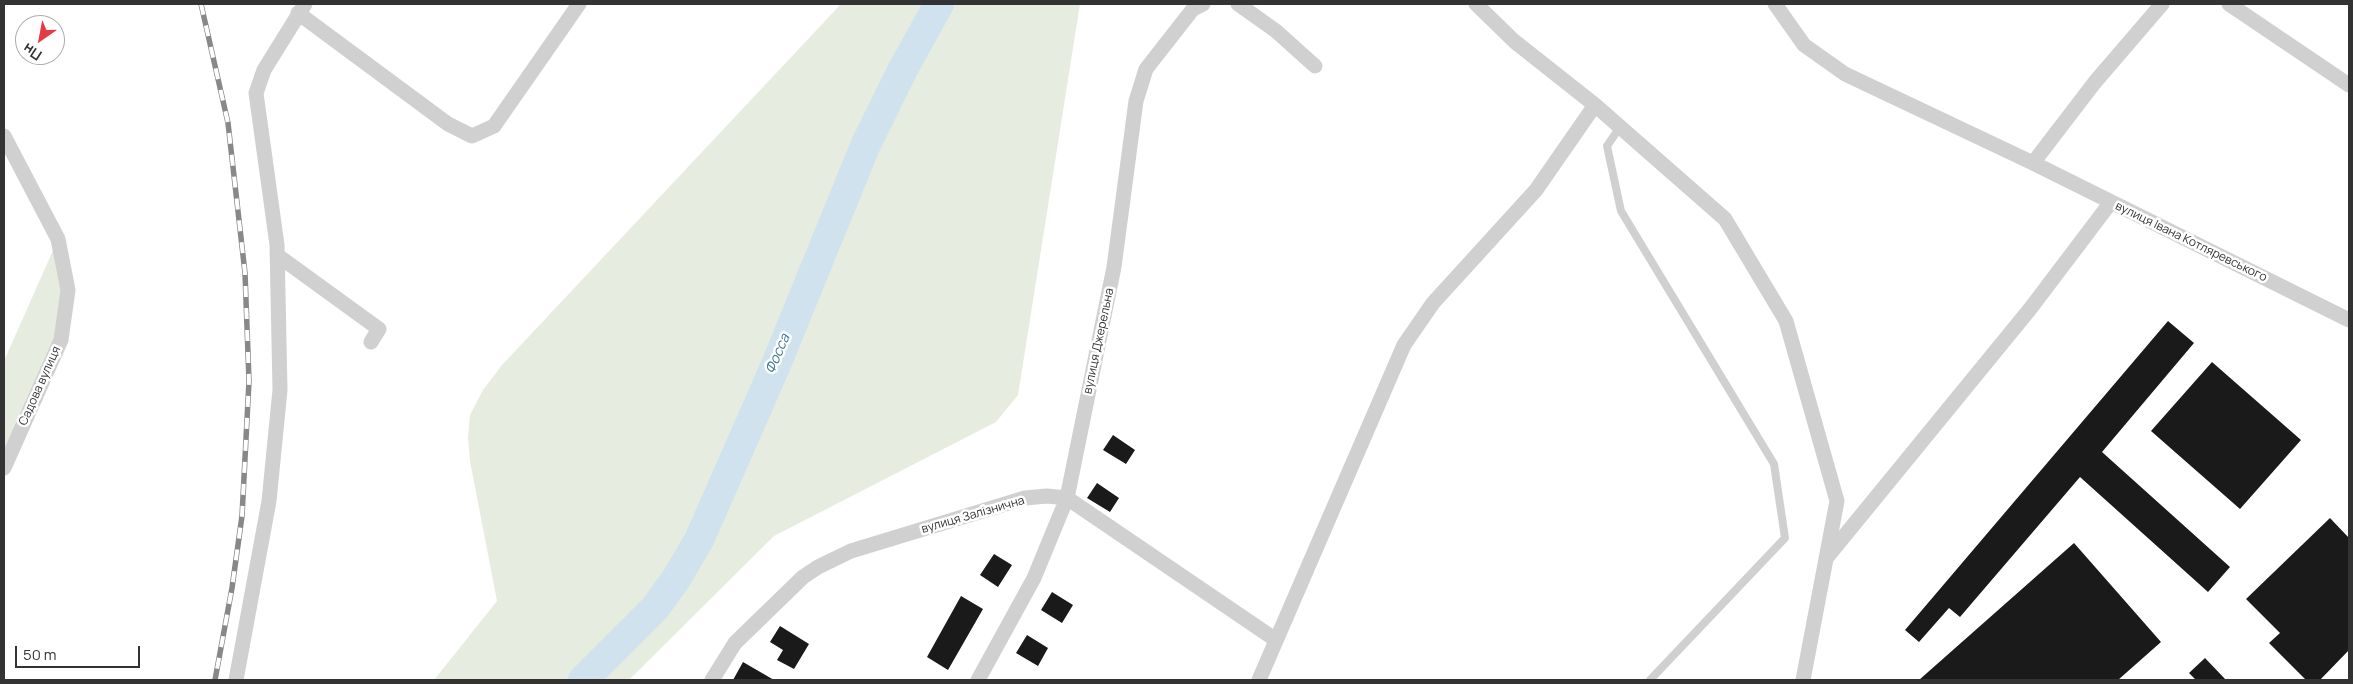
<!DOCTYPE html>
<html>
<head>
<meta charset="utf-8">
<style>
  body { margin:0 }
  #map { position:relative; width:2353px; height:684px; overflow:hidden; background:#fff; font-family:Manrope,sans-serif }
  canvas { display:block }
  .frame { position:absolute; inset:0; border:5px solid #333; pointer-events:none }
  .north { position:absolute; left:15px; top:15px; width:50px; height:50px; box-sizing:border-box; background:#fff; border:1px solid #adadad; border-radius:50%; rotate:213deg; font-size:14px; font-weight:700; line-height:20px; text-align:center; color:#333 }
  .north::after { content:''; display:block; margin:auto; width:18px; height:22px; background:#e63946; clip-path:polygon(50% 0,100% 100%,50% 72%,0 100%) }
  .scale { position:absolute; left:15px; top:646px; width:125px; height:22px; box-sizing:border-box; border:2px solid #333; border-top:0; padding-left:6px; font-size:15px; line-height:18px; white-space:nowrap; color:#333; -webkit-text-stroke:4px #fff; paint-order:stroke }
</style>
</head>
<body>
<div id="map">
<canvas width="2353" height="684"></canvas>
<div class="frame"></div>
<div class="north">Пн</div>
<div class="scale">50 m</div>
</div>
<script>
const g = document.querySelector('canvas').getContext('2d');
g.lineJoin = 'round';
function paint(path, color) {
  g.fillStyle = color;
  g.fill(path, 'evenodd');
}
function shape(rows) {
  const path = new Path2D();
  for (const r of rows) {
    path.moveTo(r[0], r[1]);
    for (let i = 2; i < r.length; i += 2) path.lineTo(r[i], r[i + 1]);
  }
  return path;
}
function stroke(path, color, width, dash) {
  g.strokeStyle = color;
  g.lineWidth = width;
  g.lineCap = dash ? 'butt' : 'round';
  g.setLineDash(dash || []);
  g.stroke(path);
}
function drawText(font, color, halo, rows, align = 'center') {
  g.font = font + ' Manrope,sans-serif';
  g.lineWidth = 5;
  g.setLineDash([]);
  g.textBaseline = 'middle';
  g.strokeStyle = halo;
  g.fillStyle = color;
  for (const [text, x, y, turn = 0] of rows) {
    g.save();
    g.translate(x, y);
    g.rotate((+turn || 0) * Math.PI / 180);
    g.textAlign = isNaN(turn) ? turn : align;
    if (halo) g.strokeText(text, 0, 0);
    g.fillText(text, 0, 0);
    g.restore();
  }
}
const green = shape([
  [841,4,1080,4,1018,395,996,422,774,536,629,680,434,680,497,601,470,461,468,438,470,415,483,390,502,365],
  [58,239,68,290,61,340,4,468,4,361]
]);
const river = shape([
  [583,680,655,608,676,579,699,540,775,367,866,144,903,69,939,4]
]);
const building = shape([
  [2168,321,2194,343,2102,452,2230,567,2208,592,2080,477,1960,617,1949,608,1919,642,1905,630],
  [2212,362,2301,440,2240,509,2151,431],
  [1113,435,1135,450,1126,464,1103,450],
  [1097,483,1119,498,1110,512,1087,498],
  [2330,518,2349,538,2349,650,2320,680,2306,680,2269,643,2280,633,2246,599],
  [2074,543,2161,642,2118,680,1919,680],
  [994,554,1012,565,998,587,980,575],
  [1052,592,1073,605,1062,623,1041,610],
  [961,596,983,609,948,670,927,657],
  [780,626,809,644,794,669,777,660,783,650,770,642],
  [1027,635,1048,648,1038,666,1016,653],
  [2205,658,2226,680,2196,680,2189,673],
  [743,662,774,680,733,680]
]);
const service = shape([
  [1620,127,1607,146,1621,211,1774,464,1785,538,1650,680]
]);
const minor = shape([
  [1238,4,1276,31,1315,66],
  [1476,4,1514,41,1595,105,1725,219,1786,321,1837,501,1803,680],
  [1775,4,1804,45,1845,74,2033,163],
  [2162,4,2095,82,2033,163,2349,320],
  [2229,4,2349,85],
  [298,13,448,124,472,136,494,126,579,4],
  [4,136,58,239,68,290,61,340,4,468],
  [277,255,379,329,371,342],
  [1828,556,2030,309,2111,202],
  [236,680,269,501,280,390,277,245,256,93,264,70,305,4],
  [712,680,735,643,803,577,818,567,851,551,1025,498,1047,496,1067,498,1276,640],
  [978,680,1034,578,1067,498,1114,267,1136,101,1146,69,1193,9,1203,4],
  [1259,680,1404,345,1433,303,1536,190,1595,105]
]);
const rail = shape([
  [201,4,228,123,245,273,249,381,242,516,232,588,215,680]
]);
const streetNames = [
  ["вулиця Івана Котляревського",2191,242,26],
  ["вулиця Джерельна",1099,341,-78],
  ["Садова вулиця",40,386,-66],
  ["вулиця Залізнична",973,515,-16]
];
const waterNames = [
  ["Фосса",778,354,-67]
];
paint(green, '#e6ecdf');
stroke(river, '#cfe2ee', 30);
paint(building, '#1a1a1a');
stroke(service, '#d0d0d0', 8);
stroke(minor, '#d0d0d0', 15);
stroke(rail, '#888', 5.5);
stroke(rail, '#fff', 4, [11]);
drawText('12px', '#333', '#fff', streetNames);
drawText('italic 14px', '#3f7597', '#fff', waterNames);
</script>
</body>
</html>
